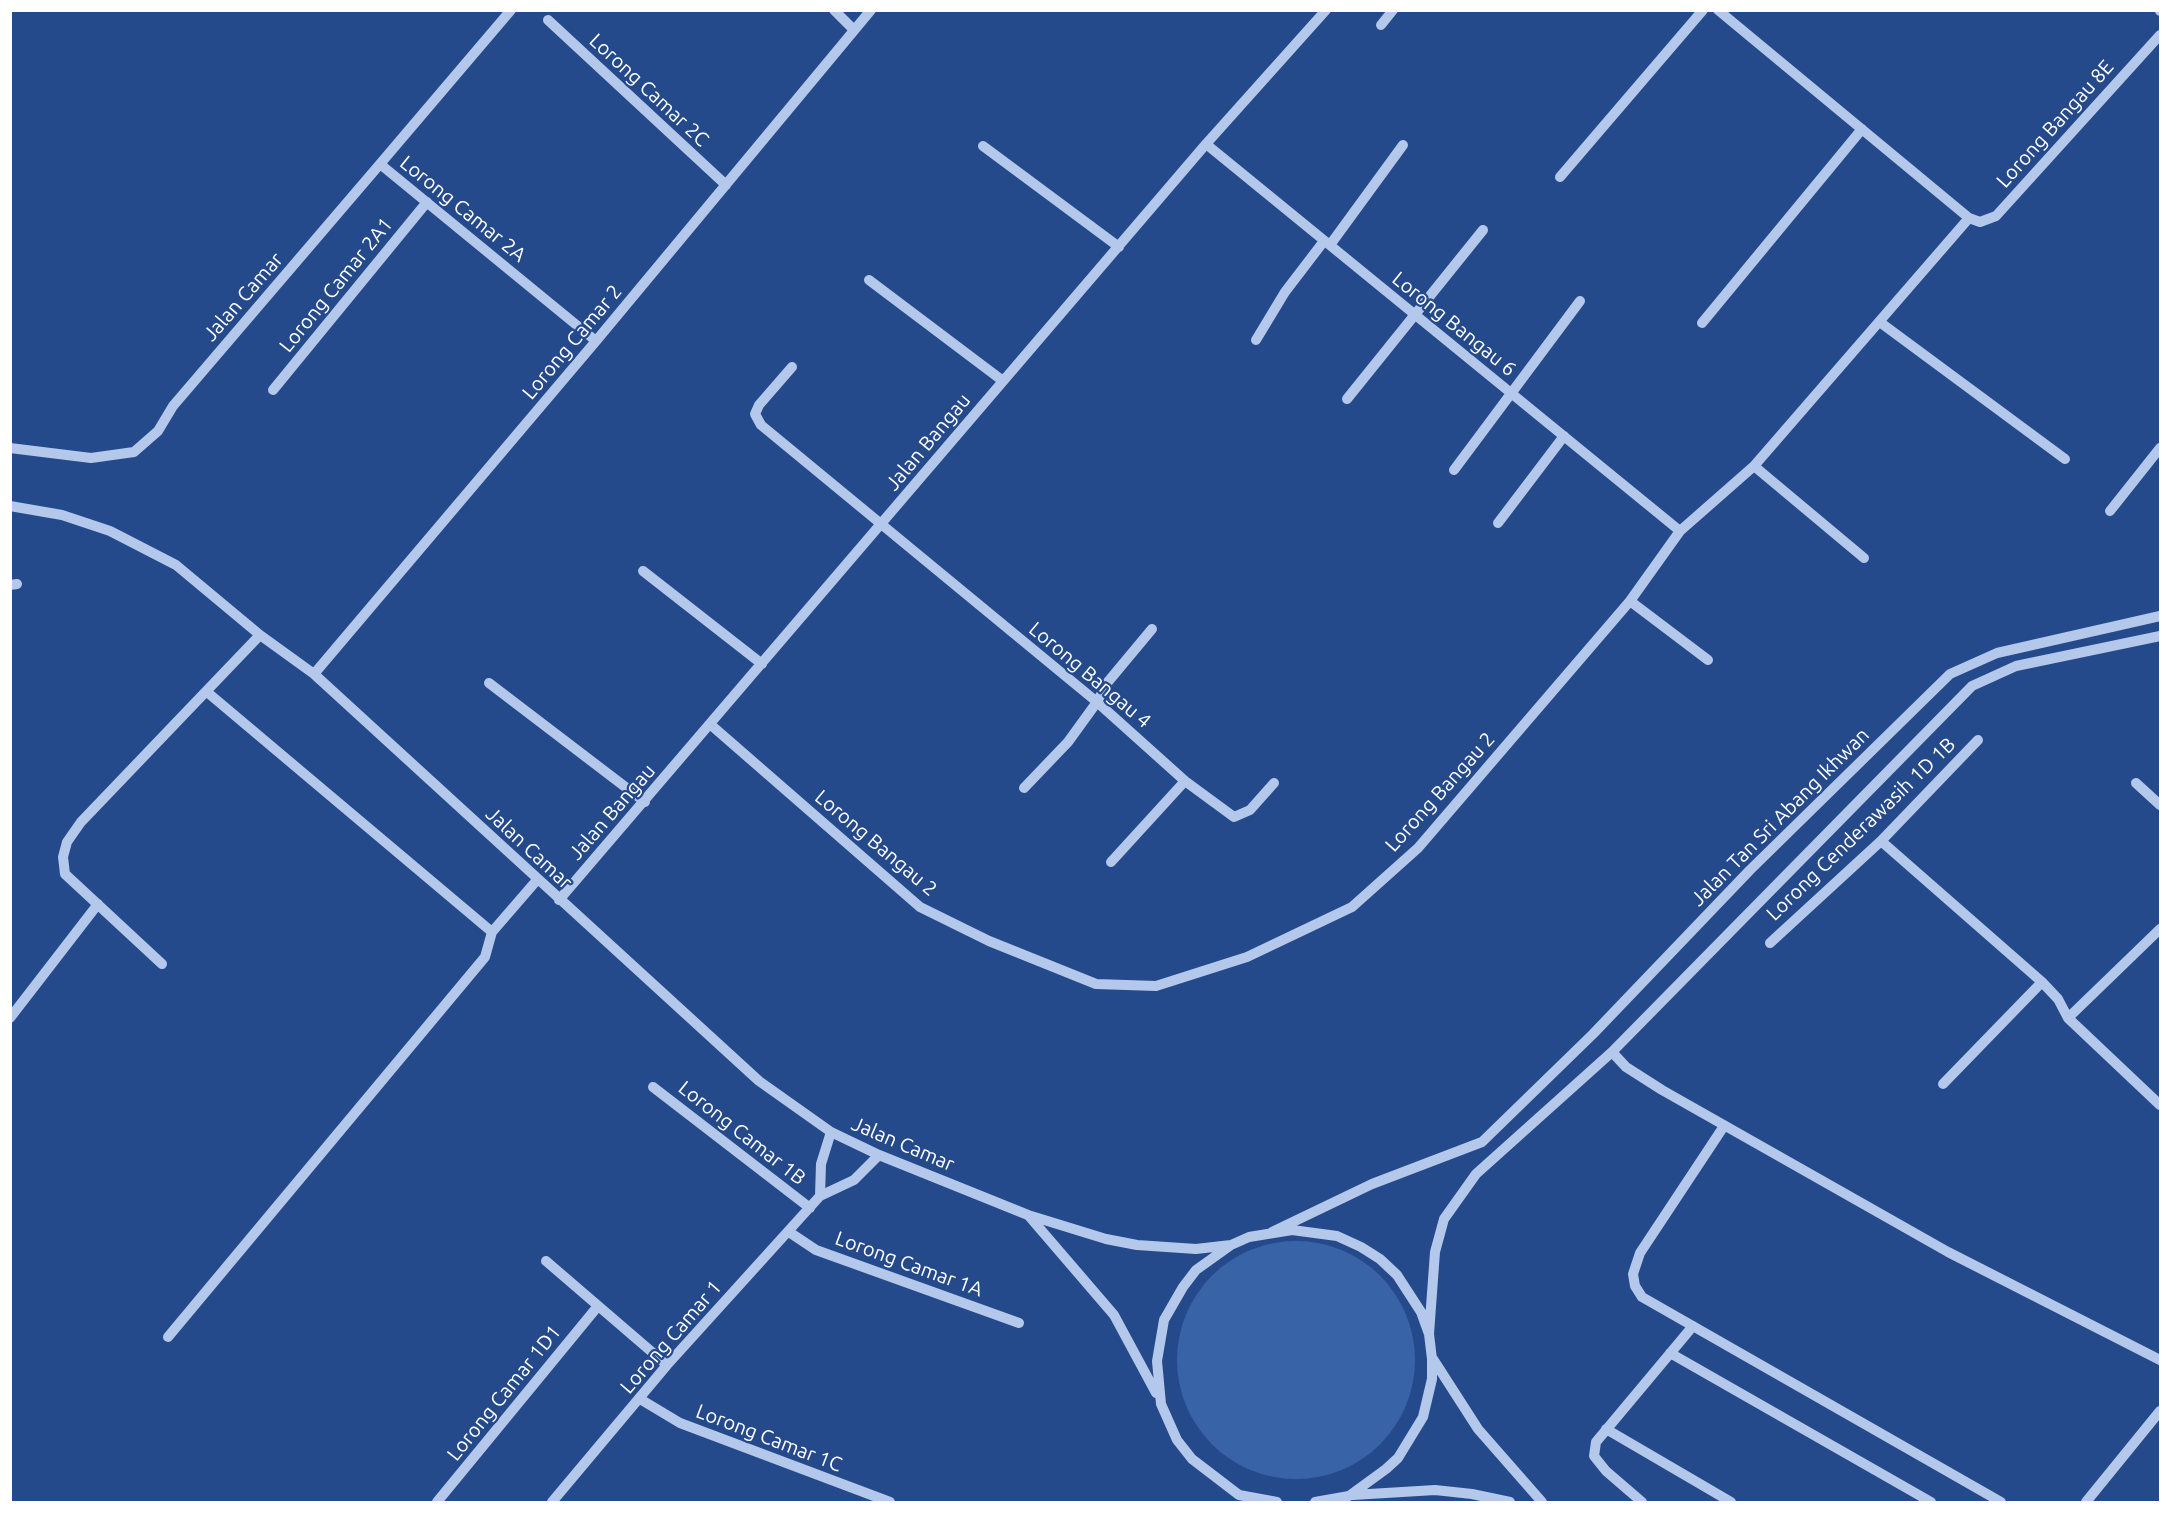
<!DOCTYPE html>
<html>
<head>
<meta charset="utf-8">
<style>
  body { margin:0 }
  #map { position:relative; width:2171px; height:1513px; overflow:hidden; background:#254a8b; font-family:Ubuntu,sans-serif }
  canvas { display:block }
  .frame { position:absolute; inset:0; border:12px solid #fff; pointer-events:none }
</style>
</head>
<body>
<div id="map">
<canvas width="2171" height="1513"></canvas>
<div class="frame"></div>
</div>
<script>
const g = document.querySelector('canvas').getContext('2d');
g.lineJoin = 'round';
function paint(path, color) {
  g.fillStyle = color;
  g.fill(path, 'evenodd');
}
function shape(rows) {
  const path = new Path2D();
  for (const r of rows) {
    if (r.length === 3) {
      path.moveTo(r[0] + r[2], r[1]);
      path.arc(r[0], r[1], r[2], 0, 2 * Math.PI);
      continue;
    }
    path.moveTo(r[0], r[1]);
    for (let i = 2; i < r.length; i += 2) path.lineTo(r[i], r[i + 1]);
  }
  return path;
}
function stroke(path, color, width, dash) {
  g.strokeStyle = color;
  g.lineWidth = width;
  g.lineCap = dash ? 'butt' : 'round';
  g.setLineDash(dash || []);
  g.stroke(path);
}
function drawText(font, color, halo, rows, align = 'center') {
  g.font = font + ' Ubuntu,sans-serif';
  g.lineWidth = 4.5;
  g.setLineDash([]);
  g.textBaseline = 'middle';
  g.strokeStyle = halo;
  g.fillStyle = color;
  for (const [text, x, y, turn = 0] of rows) {
    g.save();
    g.translate(x, y);
    g.rotate((+turn || 0) * Math.PI / 180);
    g.textAlign = isNaN(turn) ? turn : align;
    if (halo) g.strokeText(text, 0, 0);
    g.fillText(text, 0, 0);
    g.restore();
  }
}
const green = shape([
  [1296,1360,119]
]);
const minor = shape([
  [511,10,380,164,596,341],
  [834,10,853,29],
  [1718,10,1969,218,1980,222,1996,216,2160,35],
  [2160,10,2160,11],
  [548,20,726,185],
  [1381,25,1393,10],
  [1206,144,1680,531],
  [983,146,1119,247],
  [1560,177,1703,10],
  [1330,245,1403,145],
  [869,280,1003,381],
  [1702,323,1862,129],
  [1881,323,2065,459],
  [1256,340,1285,292,1324,241],
  [792,367,759,405,755,414,761,425,1097,702,1185,781,1234,817,1250,810,1274,783],
  [273,390,427,202],
  [1347,399,1483,230],
  [10,448,91,458,134,452,158,431,173,406,380,164],
  [1754,466,1864,558],
  [1454,470,1580,301],
  [10,506,62,515,110,531,176,565,260,635,314,674,759,1081,831,1132,879,1155,1028,1215,1106,1239,1137,1245,1196,1249,1231,1245],
  [2110,511,2160,448],
  [1498,523,1564,436],
  [643,571,762,664],
  [10,585,17,584],
  [1630,601,1708,660],
  [314,674,596,341,871,10],
  [489,683,645,802],
  [207,692,492,932],
  [711,725,920,907,989,941,1096,984,1156,986,1247,957,1352,907,1418,848,1630,601,1680,531,1754,466,1969,218],
  [2136,783,2160,805],
  [1024,788,1068,742,1097,702,1107,683,1152,629],
  [1881,841,2042,982,2058,999,2068,1018,2160,1105],
  [1111,862,1185,781],
  [559,900,1206,144,1326,10],
  [1770,943,1881,841,1978,740],
  [162,964,65,874,63,857,67,842,81,822,260,635],
  [10,1018,98,904],
  [2068,1018,2160,929],
  [1612,1052,1626,1067,1662,1090,1948,1252,2160,1360],
  [1943,1084,2042,982],
  [653,1087,810,1208],
  [1724,1126,1640,1253,1633,1274,1635,1286,1642,1297,2001,1502],
  [820,1196,821,1164,831,1132],
  [1029,1216,1114,1315,1156,1393],
  [789,1232,816,1250,1019,1323],
  [1272,1232,1372,1184,1482,1142,1593,1034,1750,870,1950,674,1997,653,2160,616],
  [546,1261,667,1365],
  [1429,1334,1435,1252,1444,1219,1476,1174,1612,1052,1972,686,2016,666,2160,636],
  [168,1337,485,957,492,932,537,880],
  [1670,1353,1931,1502],
  [1433,1359,1478,1429,1542,1502],
  [640,1399,680,1423,890,1502],
  [1606,1429,1731,1502],
  [1353,1495,1435,1490,1472,1494,1510,1502],
  [437,1502,598,1306],
  [552,1502,667,1365,820,1196,854,1180,879,1155],
  [1277,1502,1239,1495,1192,1459,1177,1440,1161,1404,1157,1361,1164,1320,1183,1287,1196,1270,1231,1245,1249,1237,1292,1230,1337,1236,1361,1247,1380,1259,1397,1275,1421,1312,1429,1334,1432,1359,1432,1379,1423,1417,1398,1458,1386,1469,1349,1496,1315,1502],
  [1642,1502,1606,1471,1594,1456,1596,1442,1693,1326],
  [2086,1502,2160,1411]
]);
const streetNames = [
  ["Lorong Camar 2C",649,90,43],
  ["Lorong Bangau 8E",2055,124,-48],
  ["Lorong Camar 2A",463,209,39],
  ["Lorong Camar 2A1",336,285,-51],
  ["Jalan Camar",243,297,-49],
  ["Lorong Bangau 6",1454,324,39],
  ["Lorong Camar 2",572,342,-50],
  ["Jalan Bangau",928,442,-50],
  ["Lorong Bangau 4",1090,675,40],
  ["Lorong Bangau 2",1440,792,-48],
  ["Jalan Bangau",612,812,-49],
  ["Jalan Tan Sri Abang Ikhwan",1780,817,-45],
  ["Lorong Cenderawasih 1D 1B",1861,829,-44],
  ["Lorong Bangau 2",876,843,40],
  ["Jalan Camar",529,848,43],
  ["Lorong Camar 1B",742,1133,38],
  ["Jalan Camar",903,1144,23],
  ["Lorong Camar 1A",909,1264,20],
  ["Lorong Camar 1",671,1337,-49],
  ["Lorong Camar 1D1",504,1393,-51],
  ["Lorong Camar 1C",769,1438,21]
];
paint(green, '#3963a7');
stroke(minor, '#b3c8ea', 10);
drawText('20px', '#fff', '#254a8b', streetNames);
</script>
</body>
</html>
